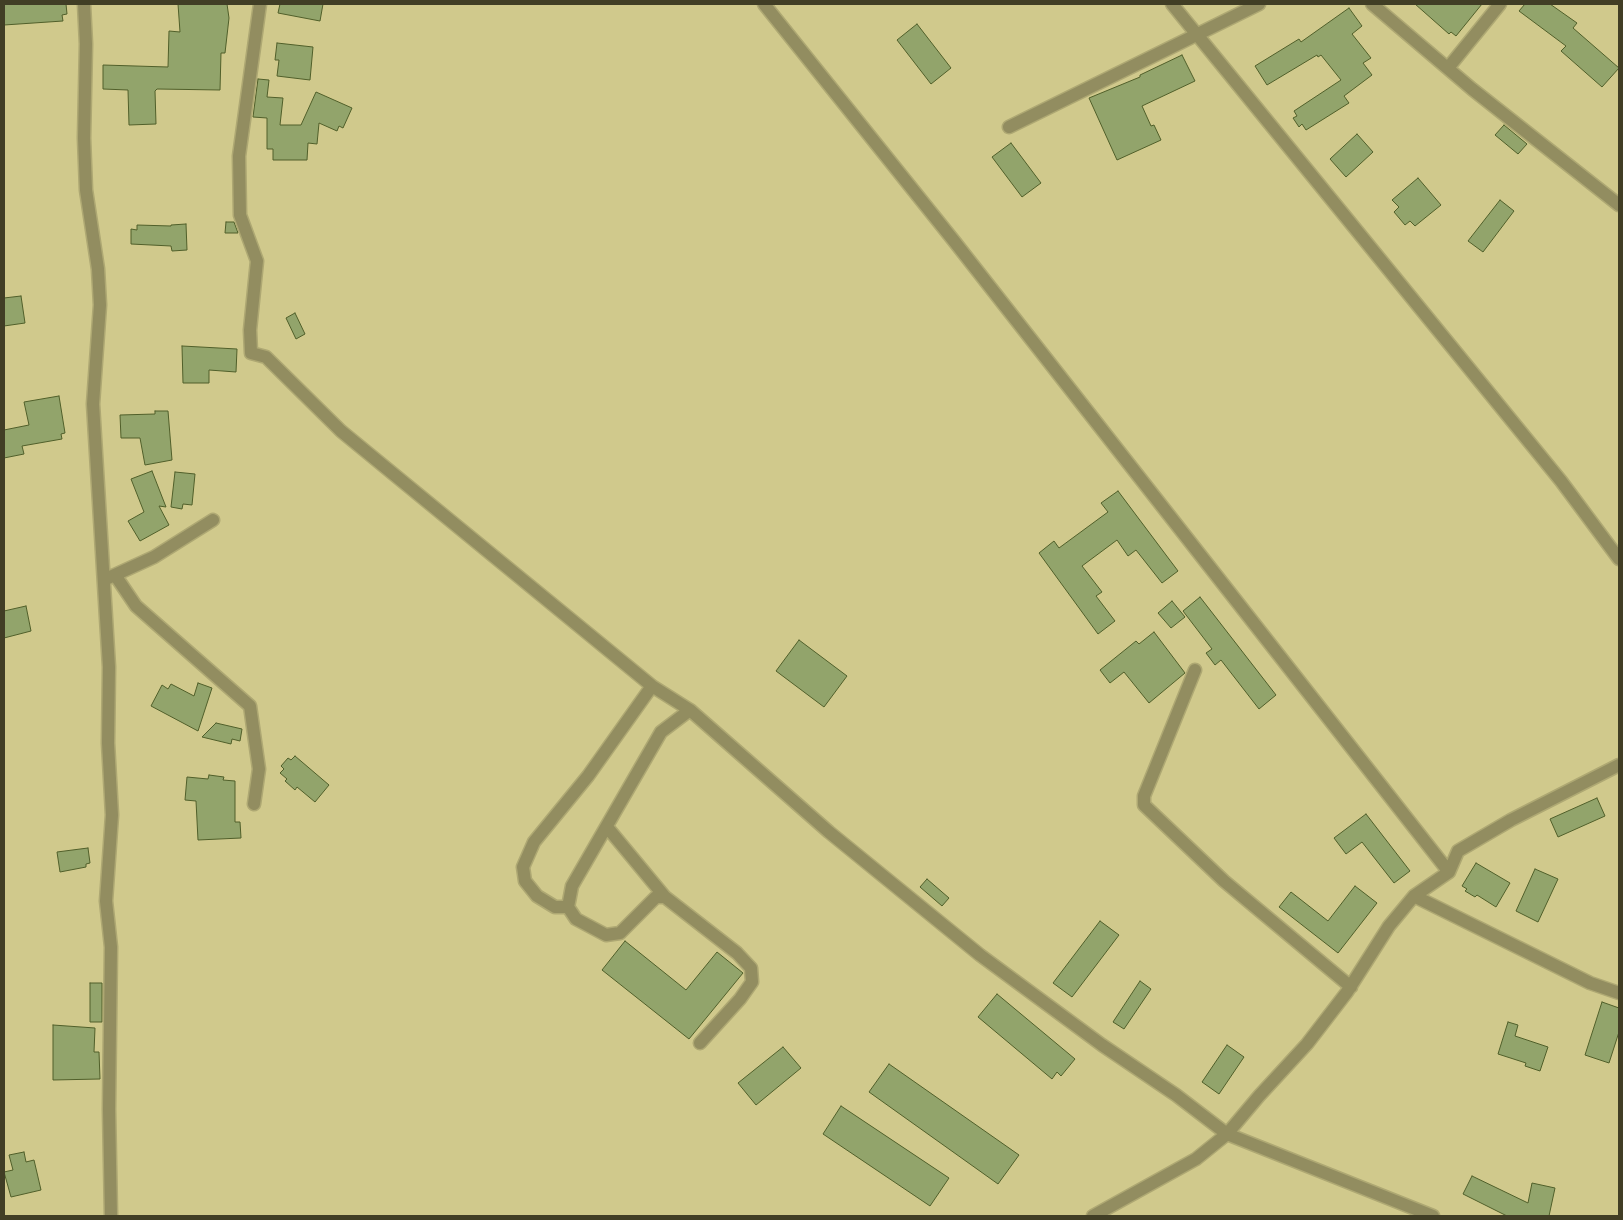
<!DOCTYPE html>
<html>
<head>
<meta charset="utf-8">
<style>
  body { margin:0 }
  #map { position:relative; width:1623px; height:1220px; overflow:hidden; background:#d0c98c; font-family:Commissioner,sans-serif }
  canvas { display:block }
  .frame { position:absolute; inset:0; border:5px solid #413e25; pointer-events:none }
</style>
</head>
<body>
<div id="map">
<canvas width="1623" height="1220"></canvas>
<div class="frame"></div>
</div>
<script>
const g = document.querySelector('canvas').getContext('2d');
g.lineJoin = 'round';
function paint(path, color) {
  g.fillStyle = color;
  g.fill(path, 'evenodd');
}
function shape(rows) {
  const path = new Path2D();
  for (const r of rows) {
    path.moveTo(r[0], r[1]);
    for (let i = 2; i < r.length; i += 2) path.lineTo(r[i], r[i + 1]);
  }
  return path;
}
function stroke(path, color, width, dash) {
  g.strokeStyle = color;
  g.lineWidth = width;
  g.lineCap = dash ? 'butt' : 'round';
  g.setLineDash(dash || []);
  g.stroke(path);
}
const building = shape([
  [4,4,66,4,67,14,62,15,63,21,4,25,4,4],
  [178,4,227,4,229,18,225,53,221,53,220,90,157,89,155,91,156,124,129,125,128,90,103,89,103,65,168,67,169,31,180,32,178,4],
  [280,4,323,4,320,21,278,13,280,4],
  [1415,4,1482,4,1456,36,1451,32,1449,34,1415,4],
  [1525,4,1550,4,1577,23,1573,28,1619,68,1602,87,1561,51,1566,46,1519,11,1525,4],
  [1349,8,1362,26,1352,34,1371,58,1363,63,1372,75,1344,96,1349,103,1306,130,1302,124,1299,127,1293,118,1297,116,1294,111,1341,80,1321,55,1318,57,1317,55,1267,85,1255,66,1299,39,1301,42,1349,8],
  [917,24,951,68,931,84,897,40,917,24],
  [277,43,313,47,310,80,277,76,279,60,275,60,277,43],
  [1182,55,1195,81,1142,106,1151,126,1154,125,1161,140,1117,160,1089,98,1140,77,1140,75,1182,55],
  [258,79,269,80,267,97,283,98,280,125,301,125,316,92,352,108,343,128,339,126,337,131,319,123,317,144,308,143,307,160,273,160,273,149,267,149,267,118,253,117,258,79],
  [1504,125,1527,144,1518,154,1495,135,1504,125],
  [1357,134,1373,152,1346,177,1330,159,1357,134],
  [1011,143,1041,183,1022,197,992,157,1011,143],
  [1418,178,1441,205,1415,226,1410,221,1405,225,1394,212,1399,207,1392,200,1418,178],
  [1500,200,1514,211,1483,252,1468,241,1500,200],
  [226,222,234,222,238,233,225,233,226,222],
  [186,224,187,250,172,251,171,246,131,244,131,229,137,230,137,225,171,226,171,225,186,224],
  [21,296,25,323,4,326,4,298,21,296],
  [295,313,305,334,296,339,286,318,295,313],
  [182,346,237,349,236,372,209,370,209,383,183,383,182,346],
  [59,396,65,433,61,434,62,439,22,446,24,454,4,458,4,430,29,425,24,402,59,396],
  [155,411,168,411,172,460,145,465,140,438,121,438,120,415,155,414,155,411],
  [152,471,166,507,159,506,169,525,140,541,128,521,144,512,131,479,152,471],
  [175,472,195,474,192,505,183,504,182,509,171,507,175,472],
  [1118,491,1178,571,1162,583,1136,550,1128,556,1117,540,1082,566,1102,592,1096,596,1115,621,1098,634,1039,553,1054,541,1059,548,1108,512,1101,503,1118,491],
  [1200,597,1276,695,1259,709,1221,660,1215,665,1206,653,1212,649,1183,611,1200,597],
  [1172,601,1185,617,1171,628,1158,613,1172,601],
  [26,606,31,631,4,638,4,611,26,606],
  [1154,632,1185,673,1149,703,1124,672,1110,683,1100,670,1136,641,1139,644,1154,632],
  [799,640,847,676,824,707,776,671,799,640],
  [198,683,212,688,198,731,151,706,162,685,168,689,171,684,194,696,198,683],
  [216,723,242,729,240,741,232,739,231,744,202,737,216,723],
  [295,756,329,785,315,802,297,787,295,790,285,781,287,779,280,773,284,769,281,766,288,758,291,760,295,756],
  [209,775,224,777,223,780,235,781,235,822,240,822,241,838,198,840,196,801,185,800,187,777,208,779,209,775],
  [1597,798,1605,816,1558,837,1550,819,1597,798],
  [1366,814,1410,871,1394,883,1362,842,1346,854,1334,838,1366,814],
  [88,848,90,863,86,864,86,867,60,872,57,852,88,848],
  [1476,863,1510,883,1496,907,1477,895,1475,897,1465,891,1467,889,1462,886,1476,863],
  [1535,869,1558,879,1538,922,1516,911,1535,869],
  [927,879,949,898,942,906,920,887,927,879],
  [1355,886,1377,903,1338,953,1279,907,1291,892,1328,921,1355,886],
  [1100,921,1119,935,1072,997,1053,983,1100,921],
  [625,941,686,990,717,952,743,973,689,1039,602,970,625,941],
  [1140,981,1151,989,1124,1029,1113,1022,1140,981],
  [90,983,102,983,102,1022,90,1022,90,983],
  [997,994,1075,1059,1061,1076,1057,1072,1052,1079,978,1017,997,994],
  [1602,1002,1619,1008,1619,1032,1609,1063,1585,1055,1602,1002],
  [1508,1022,1518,1025,1515,1036,1548,1047,1540,1071,1525,1066,1526,1063,1498,1054,1508,1022],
  [53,1025,95,1028,94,1052,99,1052,100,1079,53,1080,53,1025],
  [1227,1045,1244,1057,1219,1094,1202,1082,1227,1045],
  [783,1047,801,1068,756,1105,738,1083,783,1047],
  [889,1064,1019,1155,998,1184,869,1092,889,1064],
  [841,1106,949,1178,930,1206,823,1134,841,1106],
  [24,1152,26,1162,34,1160,41,1190,11,1197,4,1172,13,1170,9,1155,24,1152],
  [1472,1176,1528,1203,1532,1183,1555,1188,1549,1216,1507,1216,1463,1194,1472,1176]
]);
const minor = shape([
  [84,4,86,44,84,138,86,190,98,269,100,305,93,404,109,667,108,743,112,815,106,901,111,947,109,1109,111,1216],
  [260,4,239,156,240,215,257,261,250,330,251,353,266,357,341,431,652,686,690,710,829,832,980,955,1102,1045,1176,1095,1227,1134,1433,1216],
  [764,4,954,241,1449,872],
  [1172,4,1561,481,1619,559],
  [1372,4,1472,89,1619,205],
  [1448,68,1500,4],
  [1009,127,1259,4],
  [115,575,136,606,250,706,259,769,254,804],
  [108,578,154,557,213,520],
  [1195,670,1144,796,1144,805,1224,881,1351,987],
  [690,710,661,732,572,886,568,907,576,919,606,935,620,933,656,897,665,897,737,953,751,968,752,982,740,999,700,1043],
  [607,827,665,897],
  [1414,896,1590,983,1619,993],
  [568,907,555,907,537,896,525,881,523,867,534,842,588,776,652,686],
  [1093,1216,1196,1159,1227,1134,1259,1096,1307,1044,1347,992,1389,926,1414,896,1449,872,1458,851,1511,820,1619,765]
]);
paint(building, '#92a46b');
stroke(building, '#505f2a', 1);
stroke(minor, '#aea873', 15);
stroke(minor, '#928d60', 12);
</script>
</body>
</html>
